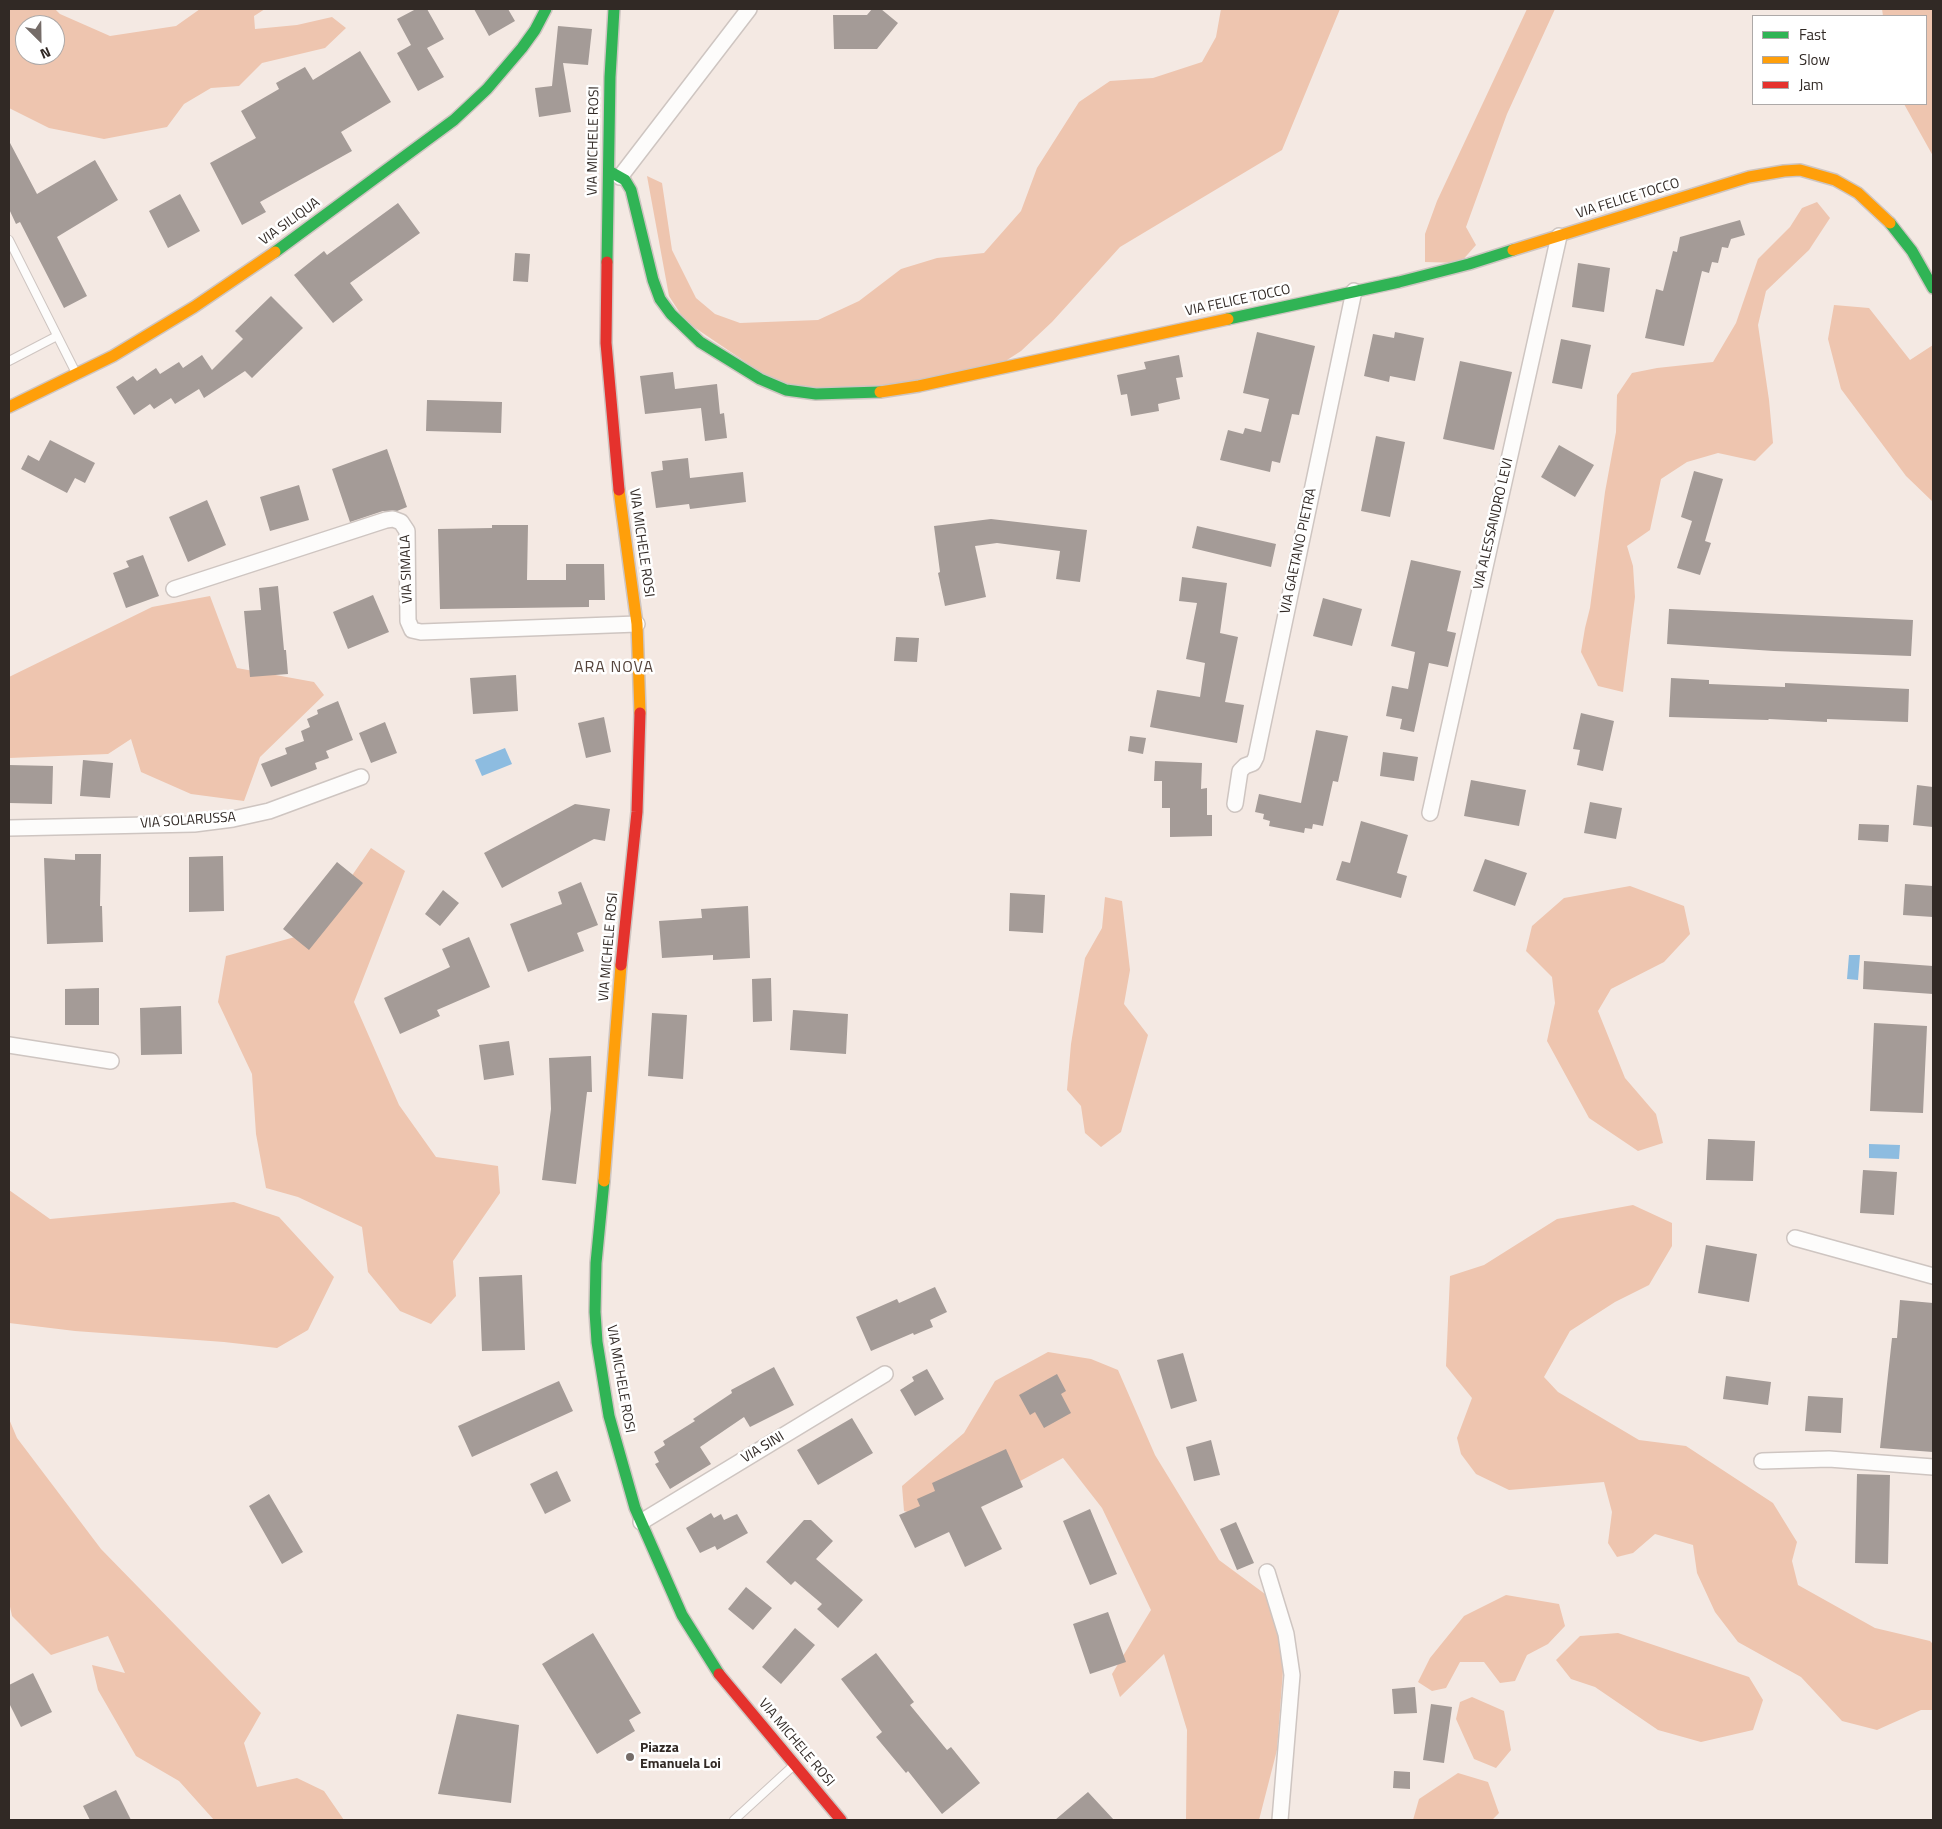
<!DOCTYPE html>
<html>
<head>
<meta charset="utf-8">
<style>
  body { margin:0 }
  #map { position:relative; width:1942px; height:1829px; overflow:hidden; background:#f4e9e3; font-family:"Titillium Web",sans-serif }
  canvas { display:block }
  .frame { position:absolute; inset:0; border:10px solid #312925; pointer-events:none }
  .legend { position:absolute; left:1752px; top:15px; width:175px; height:90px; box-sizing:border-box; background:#fff; border:1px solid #ada9a8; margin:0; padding:6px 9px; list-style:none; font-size:15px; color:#312925 }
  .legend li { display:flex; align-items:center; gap:10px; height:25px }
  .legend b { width:25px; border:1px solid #ada9a8 }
  .north { position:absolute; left:15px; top:15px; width:50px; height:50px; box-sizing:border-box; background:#fff; border:1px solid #ada9a8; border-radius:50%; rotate:157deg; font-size:14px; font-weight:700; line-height:20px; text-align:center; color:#312925 }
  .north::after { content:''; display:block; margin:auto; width:18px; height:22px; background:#756c68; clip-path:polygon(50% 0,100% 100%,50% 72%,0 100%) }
</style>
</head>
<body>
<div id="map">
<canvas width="1942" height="1829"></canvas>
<div class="frame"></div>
<ul class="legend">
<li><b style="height:6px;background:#30b455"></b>Fast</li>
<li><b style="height:6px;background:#ff9f0a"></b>Slow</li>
<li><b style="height:6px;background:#e5322d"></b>Jam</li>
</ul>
<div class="north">N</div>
</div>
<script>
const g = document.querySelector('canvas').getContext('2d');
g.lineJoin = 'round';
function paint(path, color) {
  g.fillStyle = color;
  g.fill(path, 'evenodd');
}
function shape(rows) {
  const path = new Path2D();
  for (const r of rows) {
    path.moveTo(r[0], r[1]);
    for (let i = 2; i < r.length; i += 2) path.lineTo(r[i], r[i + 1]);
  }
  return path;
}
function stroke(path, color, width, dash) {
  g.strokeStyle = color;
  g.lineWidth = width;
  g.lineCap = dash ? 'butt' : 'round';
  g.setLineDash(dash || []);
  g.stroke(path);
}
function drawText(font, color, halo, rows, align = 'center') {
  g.font = font + ' "Titillium Web",sans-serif';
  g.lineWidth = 5;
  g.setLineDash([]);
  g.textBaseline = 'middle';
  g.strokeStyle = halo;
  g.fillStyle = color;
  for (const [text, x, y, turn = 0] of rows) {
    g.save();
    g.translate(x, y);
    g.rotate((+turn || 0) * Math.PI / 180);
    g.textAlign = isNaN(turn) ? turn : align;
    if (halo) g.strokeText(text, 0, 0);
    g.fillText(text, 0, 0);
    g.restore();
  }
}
const green = shape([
  [9,9,55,9,60,14,110,36,176,26,200,9,265,9,254,16,255,29,297,25,332,17,346,28,325,48,262,63,239,86,211,88,184,104,167,127,104,139,49,128,9,108],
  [25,25,55,25,55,55,25,55],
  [1221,9,1340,9,1282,150,1120,247,1052,322,1021,351,1004,362,865,391,778,384,685,321,669,296,647,176,662,183,672,250,696,298,715,314,740,323,818,320,859,301,901,269,937,258,984,253,1021,211,1037,168,1079,102,1110,81,1153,78,1202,62,1216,37],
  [1527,9,1555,9,1507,114,1466,227,1476,245,1460,263,1425,262,1425,234,1437,201],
  [1882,9,1933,9,1933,156,1904,104,1926,104,1926,16,1883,16],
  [1817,202,1830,218,1809,250,1766,291,1758,325,1769,400,1773,443,1755,461,1718,453,1687,462,1661,479,1650,530,1627,546,1633,566,1635,597,1623,692,1598,686,1581,652,1585,628,1590,608,1605,492,1616,432,1617,395,1632,373,1657,368,1713,362,1736,323,1758,259,1790,227,1802,208],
  [1834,305,1869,308,1910,360,1933,345,1933,502,1906,476,1841,389,1828,339],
  [210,596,237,668,314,682,324,695,260,757,244,801,191,794,141,772,131,739,108,754,9,758,9,677,152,607],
  [371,848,405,871,354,1002,399,1105,436,1157,498,1166,500,1193,453,1261,456,1296,431,1324,400,1311,368,1272,362,1227,298,1197,266,1188,256,1134,252,1074,218,1002,226,956,313,932],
  [1630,886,1684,906,1690,934,1664,962,1611,989,1598,1011,1625,1078,1656,1114,1663,1143,1638,1151,1589,1118,1547,1041,1555,1003,1552,977,1526,951,1532,926,1564,898],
  [1105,897,1122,901,1130,970,1124,1004,1148,1035,1121,1132,1101,1147,1085,1133,1081,1106,1067,1090,1071,1044,1085,958,1102,928],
  [9,1190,50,1219,234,1202,279,1217,334,1277,308,1330,277,1348,224,1342,75,1331,9,1323],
  [1633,1205,1672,1223,1672,1246,1649,1285,1615,1302,1570,1331,1544,1377,1558,1392,1639,1440,1686,1446,1773,1503,1797,1542,1792,1561,1798,1585,1875,1628,1930,1641,1933,1644,1933,1710,1921,1710,1877,1730,1842,1721,1801,1677,1738,1642,1715,1612,1697,1573,1693,1545,1655,1534,1633,1553,1617,1557,1608,1543,1612,1512,1604,1482,1509,1490,1476,1474,1461,1454,1457,1438,1472,1398,1446,1366,1450,1276,1484,1265,1557,1219],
  [1048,1352,1091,1359,1118,1370,1155,1455,1219,1560,1265,1594,1285,1644,1277,1750,1259,1820,1186,1820,1187,1730,1164,1654,1120,1697,1112,1674,1151,1610,1102,1508,1063,1458,942,1523,904,1511,902,1486,964,1433,995,1381],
  [9,1419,17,1438,101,1549,261,1713,244,1743,257,1787,297,1778,324,1791,344,1820,214,1820,179,1781,136,1756,98,1690,92,1665,125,1673,108,1636,51,1655,12,1616,9,1602],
  [1506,1595,1559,1604,1565,1626,1548,1644,1527,1655,1515,1681,1500,1683,1484,1662,1460,1662,1446,1688,1432,1691,1418,1682,1430,1658,1464,1616],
  [1618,1633,1749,1677,1763,1700,1753,1730,1701,1742,1658,1730,1595,1687,1571,1679,1556,1660,1580,1636],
  [1472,1697,1504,1711,1511,1750,1496,1768,1474,1759,1456,1719,1460,1702],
  [1458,1773,1488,1782,1499,1813,1492,1820,1413,1820,1419,1799]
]);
const water = shape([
  [505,748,512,764,482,776,475,760],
  [1849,955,1860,955,1858,980,1847,979],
  [1869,1144,1900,1145,1899,1159,1869,1158]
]);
const building = shape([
  [416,9,427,9,444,39,427,48,444,77,418,91,397,53,411,45,397,19],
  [474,9,508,9,515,21,489,36],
  [872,9,881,9,898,23,877,49,834,49,833,15,867,15],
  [558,26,592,29,588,65,563,63,571,112,539,117,535,88,552,86],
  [360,51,391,102,341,132,352,151,260,202,266,212,242,225,210,163,256,138,241,111,279,89,276,83,305,67,313,80],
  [9,141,37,194,95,160,118,200,57,237,87,296,64,308,20,222,16,224,9,209],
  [180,194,200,231,168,248,149,211],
  [398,203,420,233,350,283,363,300,333,323,294,275,324,251,327,255],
  [1740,220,1745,235,1731,239,1728,248,1722,247,1718,263,1712,262,1709,273,1702,271,1684,346,1645,338,1656,289,1663,291,1673,251,1677,252,1680,237],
  [515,253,530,254,528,282,513,281],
  [1578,263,1610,268,1604,312,1572,307],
  [271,296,303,328,252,378,245,371,204,398,199,389,175,404,171,398,154,409,150,404,134,415,116,387,133,376,137,381,156,368,160,374,179,362,183,368,202,355,212,370,243,339,235,331],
  [1257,332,1315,346,1299,415,1292,414,1280,463,1272,461,1270,472,1220,460,1228,430,1243,434,1245,428,1261,432,1269,399,1243,393],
  [1395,332,1424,338,1415,381,1390,376,1389,382,1364,376,1373,334,1394,338],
  [1561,339,1591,345,1582,389,1552,383],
  [1179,355,1183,377,1176,378,1180,399,1158,404,1159,411,1131,416,1127,394,1121,395,1117,375,1146,369,1144,362],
  [1460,361,1512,372,1494,450,1443,439],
  [673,372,675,389,717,384,720,414,724,413,727,438,705,441,701,408,645,414,640,376],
  [427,400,502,402,501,433,426,431],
  [1376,436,1405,442,1390,517,1361,511],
  [50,440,95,463,85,483,75,478,67,493,21,469,28,455,39,461],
  [1559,445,1594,465,1575,497,1541,477],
  [387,449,407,507,397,511,383,511,350,522,332,469],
  [688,458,690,478,743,472,746,502,690,509,689,504,656,508,651,472,663,470,662,461],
  [1694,471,1723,479,1705,541,1711,543,1700,575,1677,568,1692,521,1681,517],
  [299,485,309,520,270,531,260,497],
  [207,500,226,545,188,562,169,517],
  [991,519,1087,530,1080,582,1056,579,1060,551,997,543,975,546,986,597,945,606,938,573,940,572,934,526],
  [492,525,528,525,527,580,566,580,566,564,604,564,605,600,589,600,589,607,440,609,438,529,492,528],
  [1197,526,1276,544,1271,567,1192,548],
  [143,555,159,596,126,608,113,573,129,567,126,561],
  [1411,560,1461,571,1447,631,1456,633,1448,667,1429,663,1414,732,1400,729,1402,719,1386,716,1392,686,1408,689,1415,652,1391,646],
  [1182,577,1227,583,1220,633,1238,637,1225,702,1244,705,1237,743,1150,727,1157,690,1200,697,1205,663,1186,659,1197,603,1179,601],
  [278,586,284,650,286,650,288,674,250,677,244,611,261,610,259,588],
  [373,595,389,632,348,649,333,612],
  [1323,598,1362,609,1352,646,1313,636],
  [1669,609,1913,620,1911,656,1774,651,1667,644],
  [896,637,919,638,917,662,894,661],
  [516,675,518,711,473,714,470,678],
  [1671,678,1709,680,1709,684,1785,687,1785,683,1909,689,1908,722,1827,719,1827,722,1769,719,1768,720,1669,717],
  [338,701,353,740,326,751,329,758,315,763,317,769,271,787,261,764,287,754,285,748,304,741,301,731,310,727,307,719,318,714,317,710],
  [1581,713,1614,721,1603,771,1577,765,1580,750,1573,749],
  [604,717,611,752,586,758,578,723],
  [385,722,397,753,371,763,359,733],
  [1316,730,1348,736,1338,782,1333,781,1323,826,1313,824,1312,829,1305,828,1304,833,1269,826,1270,821,1263,819,1264,814,1255,812,1259,794,1301,803],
  [1130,736,1146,738,1143,754,1128,751],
  [1383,752,1418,757,1414,781,1380,776],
  [83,760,113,763,110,798,80,796],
  [1155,761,1202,763,1201,789,1207,788,1207,815,1212,815,1212,836,1170,837,1170,808,1162,808,1162,781,1154,781],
  [9,765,53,766,52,804,9,803],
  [1471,780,1526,790,1519,826,1464,816],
  [1917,785,1933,787,1933,827,1913,825],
  [1590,802,1622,808,1616,839,1584,833],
  [575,804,610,809,605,841,594,839,502,888,484,853],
  [1361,821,1408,835,1397,873,1407,876,1401,898,1336,880,1342,861,1350,863],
  [1859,824,1889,825,1888,842,1858,840],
  [75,854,101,854,100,906,102,906,103,942,47,944,44,858,75,860],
  [223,856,224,911,189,912,189,857],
  [1485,859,1527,873,1515,906,1473,891],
  [337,862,363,883,309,950,283,929],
  [581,882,598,925,577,933,584,951,528,972,510,924,562,904,558,892],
  [1905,884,1933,886,1933,917,1903,915],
  [443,890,459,903,440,926,425,914],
  [1010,893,1045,895,1043,933,1009,931],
  [748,906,750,958,713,960,713,955,662,958,659,921,702,918,701,909],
  [469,937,490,987,437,1010,440,1016,400,1034,384,998,450,967,442,949],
  [1864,961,1933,966,1933,994,1863,989],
  [771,978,772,1021,753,1022,752,979],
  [99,988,99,1025,65,1025,65,989],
  [181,1006,182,1054,141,1055,140,1008],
  [793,1010,848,1014,846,1054,790,1050],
  [652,1013,687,1015,683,1079,648,1076],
  [1874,1023,1927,1026,1923,1113,1870,1111],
  [509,1041,514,1075,484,1080,479,1045],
  [591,1056,592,1092,587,1092,576,1184,542,1180,551,1109,549,1058],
  [1708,1139,1755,1141,1753,1181,1706,1180],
  [1863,1170,1897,1172,1894,1215,1860,1213],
  [1706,1245,1757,1254,1749,1302,1698,1293],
  [522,1275,525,1350,482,1351,479,1277],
  [935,1287,947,1312,930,1320,933,1327,914,1335,913,1333,871,1351,856,1317,897,1299,899,1303],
  [1900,1300,1933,1303,1933,1452,1880,1448,1892,1338,1897,1338],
  [1183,1353,1197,1401,1171,1409,1157,1360],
  [774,1367,794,1405,750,1427,744,1417,700,1447,711,1464,670,1489,655,1464,659,1462,654,1452,665,1445,663,1441,695,1421,693,1419,732,1393,731,1390],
  [927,1369,944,1399,915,1416,900,1390,914,1381,912,1377],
  [1057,1374,1066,1391,1061,1394,1071,1413,1044,1428,1035,1412,1030,1415,1019,1395],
  [1726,1376,1771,1382,1768,1405,1723,1399],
  [559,1381,573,1411,472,1457,458,1426],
  [1808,1396,1843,1398,1841,1433,1805,1431],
  [852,1418,873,1453,818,1485,797,1450],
  [1211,1440,1220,1475,1194,1481,1186,1447],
  [1006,1449,1023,1487,981,1507,1002,1549,965,1567,949,1532,915,1548,899,1515,920,1506,917,1499,935,1491,932,1483],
  [557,1471,571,1501,545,1514,530,1484],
  [1857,1474,1890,1475,1888,1564,1855,1563],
  [269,1494,303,1552,282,1564,249,1506],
  [1090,1509,1117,1574,1090,1585,1063,1521],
  [711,1513,714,1518,721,1514,724,1520,737,1514,748,1533,717,1550,715,1546,700,1553,686,1528],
  [804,1520,811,1520,833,1541,816,1559,863,1600,838,1628,817,1609,822,1604,795,1581,791,1585,766,1562],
  [1236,1522,1254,1563,1237,1570,1220,1529],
  [746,1587,772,1608,753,1630,728,1609],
  [1108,1612,1126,1662,1090,1674,1073,1624],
  [795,1628,815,1645,781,1684,762,1667],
  [593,1633,641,1713,629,1720,635,1731,597,1754,542,1664],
  [876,1653,914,1702,910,1705,947,1750,951,1747,980,1783,942,1814,908,1771,906,1773,876,1737,882,1732,841,1679],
  [33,1673,52,1712,21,1727,9,1703,9,1685],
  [1415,1687,1417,1713,1394,1714,1392,1689],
  [1431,1704,1452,1707,1444,1763,1423,1760],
  [457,1714,519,1725,511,1803,438,1794],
  [1394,1771,1410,1772,1410,1789,1393,1788],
  [116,1790,131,1820,90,1820,83,1806],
  [1088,1792,1114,1820,1055,1820]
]);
const lane = shape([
  [9,240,76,373],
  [9,361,57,336],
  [734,1820,793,1766]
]);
const street = shape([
  [620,177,749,9],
  [174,589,386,520,393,519,401,522,407,531,408,621,412,630,421,632,637,624],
  [1235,804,1240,771,1245,766,1253,763,1256,757,1354,291],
  [1430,813,1559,236],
  [9,828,194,824,233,819,269,811,361,777],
  [9,1045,111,1061],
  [1795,1238,1933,1276],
  [1762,1461,1829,1459,1933,1467],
  [641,1522,885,1374],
  [1267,1572,1286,1634,1292,1675,1280,1820]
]);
const fast = shape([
  [609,171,625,180,631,190,653,280,660,299,671,314,700,342,760,379,786,390,816,394,880,392],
  [1890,223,1912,251,1933,288],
  [275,252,454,120,487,89,522,48,535,30,546,9],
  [607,262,610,77,614,9],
  [1228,319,1399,282,1469,264,1513,250],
  [604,1181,596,1263,595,1312,597,1342,609,1416,635,1508,682,1615,719,1674]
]);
const slow = shape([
  [1513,250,1749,177,1784,171,1800,170,1835,180,1858,193,1890,223],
  [880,392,919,386,1228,319],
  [9,407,113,356,194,307,275,252],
  [619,490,637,624,640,713],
  [604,1181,621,965]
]);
const jam = shape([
  [607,262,606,343,619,490],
  [621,965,637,812,640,713],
  [719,1674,841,1820]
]);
const markers = [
  [630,1757,5,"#756c68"]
];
const streetNames = [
  ["VIA MICHELE ROSI",594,141,-89],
  ["VIA FELICE TOCCO",1628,199,-17],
  ["VIA SILIQUA",290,222,-36],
  ["VIA FELICE TOCCO",1238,301,-12],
  ["VIA ALESSANDRO LEVI",1494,524,-77],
  ["VIA MICHELE ROSI",641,543,82],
  ["VIA GAETANO PIETRA",1299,551,-78],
  ["VIA SIMALA",407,569,-92],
  ["VIA SOLARUSSA",188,821,-4],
  ["VIA MICHELE ROSI",609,947,-85],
  ["VIA MICHELE ROSI",620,1379,80],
  ["VIA SINI",763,1448,-31],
  ["VIA MICHELE ROSI",796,1743,50]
];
const poiNames = [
  ["Piazza",640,1749],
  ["Emanuela Loi",640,1765]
];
const quarterNames = [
  ["ARA NOVA",614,668]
];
paint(green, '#eec5af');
paint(water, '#8dbce0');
paint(building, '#a49b97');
stroke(lane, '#cec5c1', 10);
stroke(street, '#cec5c1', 18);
stroke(fast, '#cec5c1', 14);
stroke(slow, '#cec5c1', 14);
stroke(jam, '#cec5c1', 14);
stroke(lane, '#fdfcfb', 8);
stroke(street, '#fdfcfb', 15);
stroke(fast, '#30b455', 11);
stroke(slow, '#ff9f0a', 11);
stroke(jam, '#e5322d', 11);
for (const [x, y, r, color] of markers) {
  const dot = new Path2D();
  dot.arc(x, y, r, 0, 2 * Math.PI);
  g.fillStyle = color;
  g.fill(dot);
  stroke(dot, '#fff', 2);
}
drawText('14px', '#312925', '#fff', streetNames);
drawText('bold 14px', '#312925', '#fff', poiNames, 'left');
g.letterSpacing = '1px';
drawText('16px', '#55443c', '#fff', quarterNames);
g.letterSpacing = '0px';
</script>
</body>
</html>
